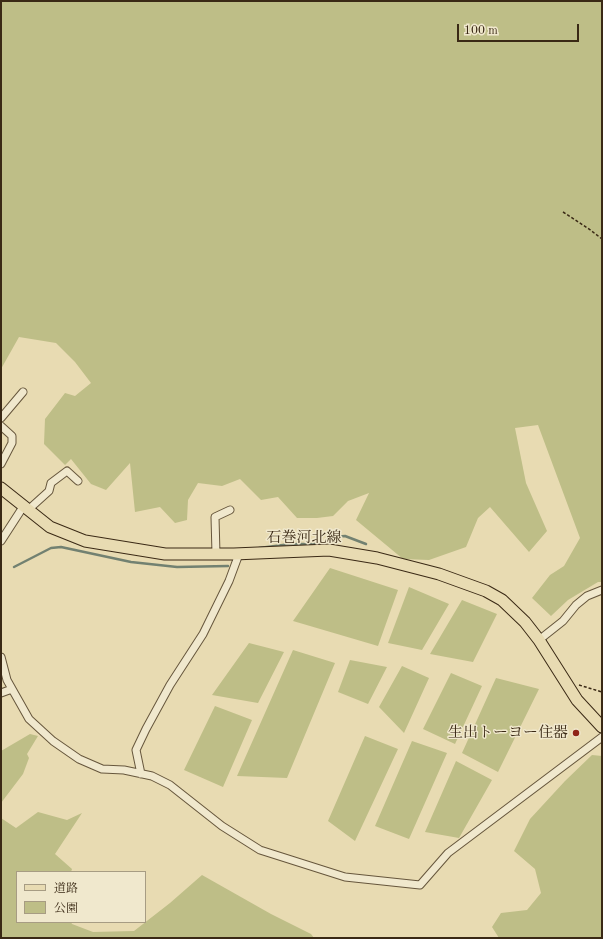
<!DOCTYPE html>
<html>
<head>
<meta charset="utf-8">
<style>
  body { margin:0 }
  #map { position:relative; width:603px; height:939px; overflow:hidden; background:#e8dbb2; font-family:"Old Standard TT","Noto Serif JP",serif }
  canvas { display:block }
  .frame { position:absolute; inset:0; border:2px solid #3a2915; pointer-events:none }
  .legend { position:absolute; left:16px; top:871px; width:130px; height:52px; box-sizing:border-box; background:#f0e8cd; border:1px solid #a79c83; margin:0; padding:5px 7px; list-style:none; font-size:12px; color:#3a2915 }
  .legend li { display:flex; align-items:center; gap:8px; height:20px }
  .legend b { width:20px; border:1px solid #a79c83 }
  .scale { position:absolute; left:457px; top:24px; width:122px; height:18px; box-sizing:border-box; border:2px solid #3a2915; border-top:0; padding-left:5px; font-size:12px; line-height:14px; white-space:nowrap; color:#3a2915; -webkit-text-stroke:3px #f0e8cd; paint-order:stroke }
</style>
</head>
<body>
<div id="map">
<canvas width="603" height="939"></canvas>
<div class="frame"></div>
<ul class="legend">
<li><b style="height:5px;background:#e8dbb2"></b>道路</li>
<li><b style="height:11px;background:#bebe87"></b>公園</li>
</ul>
<div class="scale">100 m</div>
</div>
<script>
const g = document.querySelector('canvas').getContext('2d');
g.lineJoin = 'round';
function paint(path, color) {
  g.fillStyle = color;
  g.fill(path, 'evenodd');
}
function shape(rows) {
  const path = new Path2D();
  for (const r of rows) {
    path.moveTo(r[0], r[1]);
    for (let i = 2; i < r.length; i += 2) path.lineTo(r[i], r[i + 1]);
  }
  return path;
}
function stroke(path, color, width, dash) {
  g.strokeStyle = color;
  g.lineWidth = width;
  g.lineCap = dash ? 'butt' : 'round';
  g.setLineDash(dash || []);
  g.stroke(path);
}
function drawText(font, color, halo, rows, align = 'center') {
  g.font = font + ' "Old Standard TT","Noto Serif JP",serif';
  g.lineWidth = 3;
  g.setLineDash([]);
  g.textBaseline = 'middle';
  g.strokeStyle = halo;
  g.fillStyle = color;
  for (const [text, x, y, turn = 0] of rows) {
    g.save();
    g.translate(x, y);
    g.rotate((+turn || 0) * Math.PI / 180);
    g.textAlign = isNaN(turn) ? turn : align;
    if (halo) g.strokeText(text, 0, 0);
    g.fillText(text, 0, 0);
    g.restore();
  }
}
const green = shape([
  [1,1,602,1,602,582,598,582,568,600,551,616,532,598,550,575,564,566,580,538,538,425,515,428,526,483,547,531,529,552,490,507,478,518,466,547,429,560,403,559,356,520,369,493,348,501,333,516,317,518,297,518,278,497,261,500,240,479,222,486,198,483,188,500,187,520,175,523,160,507,135,512,130,463,106,490,91,484,71,459,65,465,44,444,45,419,65,393,75,396,91,383,75,362,56,343,19,337,1,369],
  [330,568,398,590,378,646,293,621],
  [409,587,449,604,422,650,388,643],
  [462,600,497,614,473,662,430,654],
  [249,643,284,652,258,703,212,695],
  [293,650,335,663,287,778,237,776],
  [350,660,387,667,368,704,338,692],
  [402,666,429,678,404,733,379,707],
  [451,673,482,686,455,744,423,729],
  [496,678,539,689,498,772,462,753],
  [215,706,252,720,223,787,184,770],
  [30,734,38,736,27,754,29,758,23,774,1,803,1,765,2,764,1,762,1,751],
  [365,736,398,749,355,841,328,821],
  [412,741,447,753,409,839,375,826],
  [592,755,602,756,602,938,499,938,492,927,501,913,527,910,541,893,535,869,514,851,530,819,565,781],
  [456,761,492,780,459,838,425,832],
  [38,812,67,820,82,813,55,854,72,869,71,872,17,872,17,922,71,922,72,924,93,932,134,931,170,903,202,875,271,914,311,934,314,938,1,938,1,818,16,828]
]);
const stream = shape([
  [259,548,291,544,324,544,333,537,345,536,366,544],
  [14,567,51,548,61,547,131,562,177,567,228,566]
]);
const path = shape([
  [563,212,589,229,602,239],
  [602,582,602,564],
  [579,685,602,692]
]);
const minor = shape([
  [1,418,23,392],
  [1,426,12,436,12,443,1,464],
  [28,510,49,491,51,483,67,471,78,481],
  [1,541,23,507],
  [216,554,215,517,230,510],
  [539,640,563,621,576,605,587,596,602,590],
  [1,657,7,680,29,719,53,741,79,759,102,769,124,770,152,776,170,785,222,826,260,850,345,877,420,885,448,853,602,737],
  [1,693,12,689],
  [141,774,136,750,146,729,170,685,203,634,229,581,239,554]
]);
const primary = shape([
  [1,488,50,527,85,541,165,554,234,554,329,550,377,558,439,574,486,591,502,600,525,622,539,640,577,700,602,727]
]);
const markers = [
  [576,733,4,"#8f2418"]
];
const streetNames = [
  ["石巻河北線",304,538]
];
const poiNames = [
  ["生出トーヨー住器",568,733]
];
paint(green, '#bebe87');
stroke(stream, '#728171', 2.5);
stroke(minor, '#66563c', 9);
stroke(primary, '#3a2915', 13);
stroke(path, '#3a2915', 1.5, [3, 2]);
stroke(minor, '#f0e8cd', 7);
stroke(primary, '#e8dbb2', 11);
for (const [x, y, r, color] of markers) {
  const dot = new Path2D();
  dot.arc(x, y, r, 0, 2 * Math.PI);
  g.fillStyle = color;
  g.fill(dot);
  stroke(dot, '#f0e8cd', 1.5);
}
drawText('15px', '#3a2915', '#f0e8cd', streetNames);
drawText('15px', '#3a2915', '#f0e8cd', poiNames, 'right');
</script>
</body>
</html>
